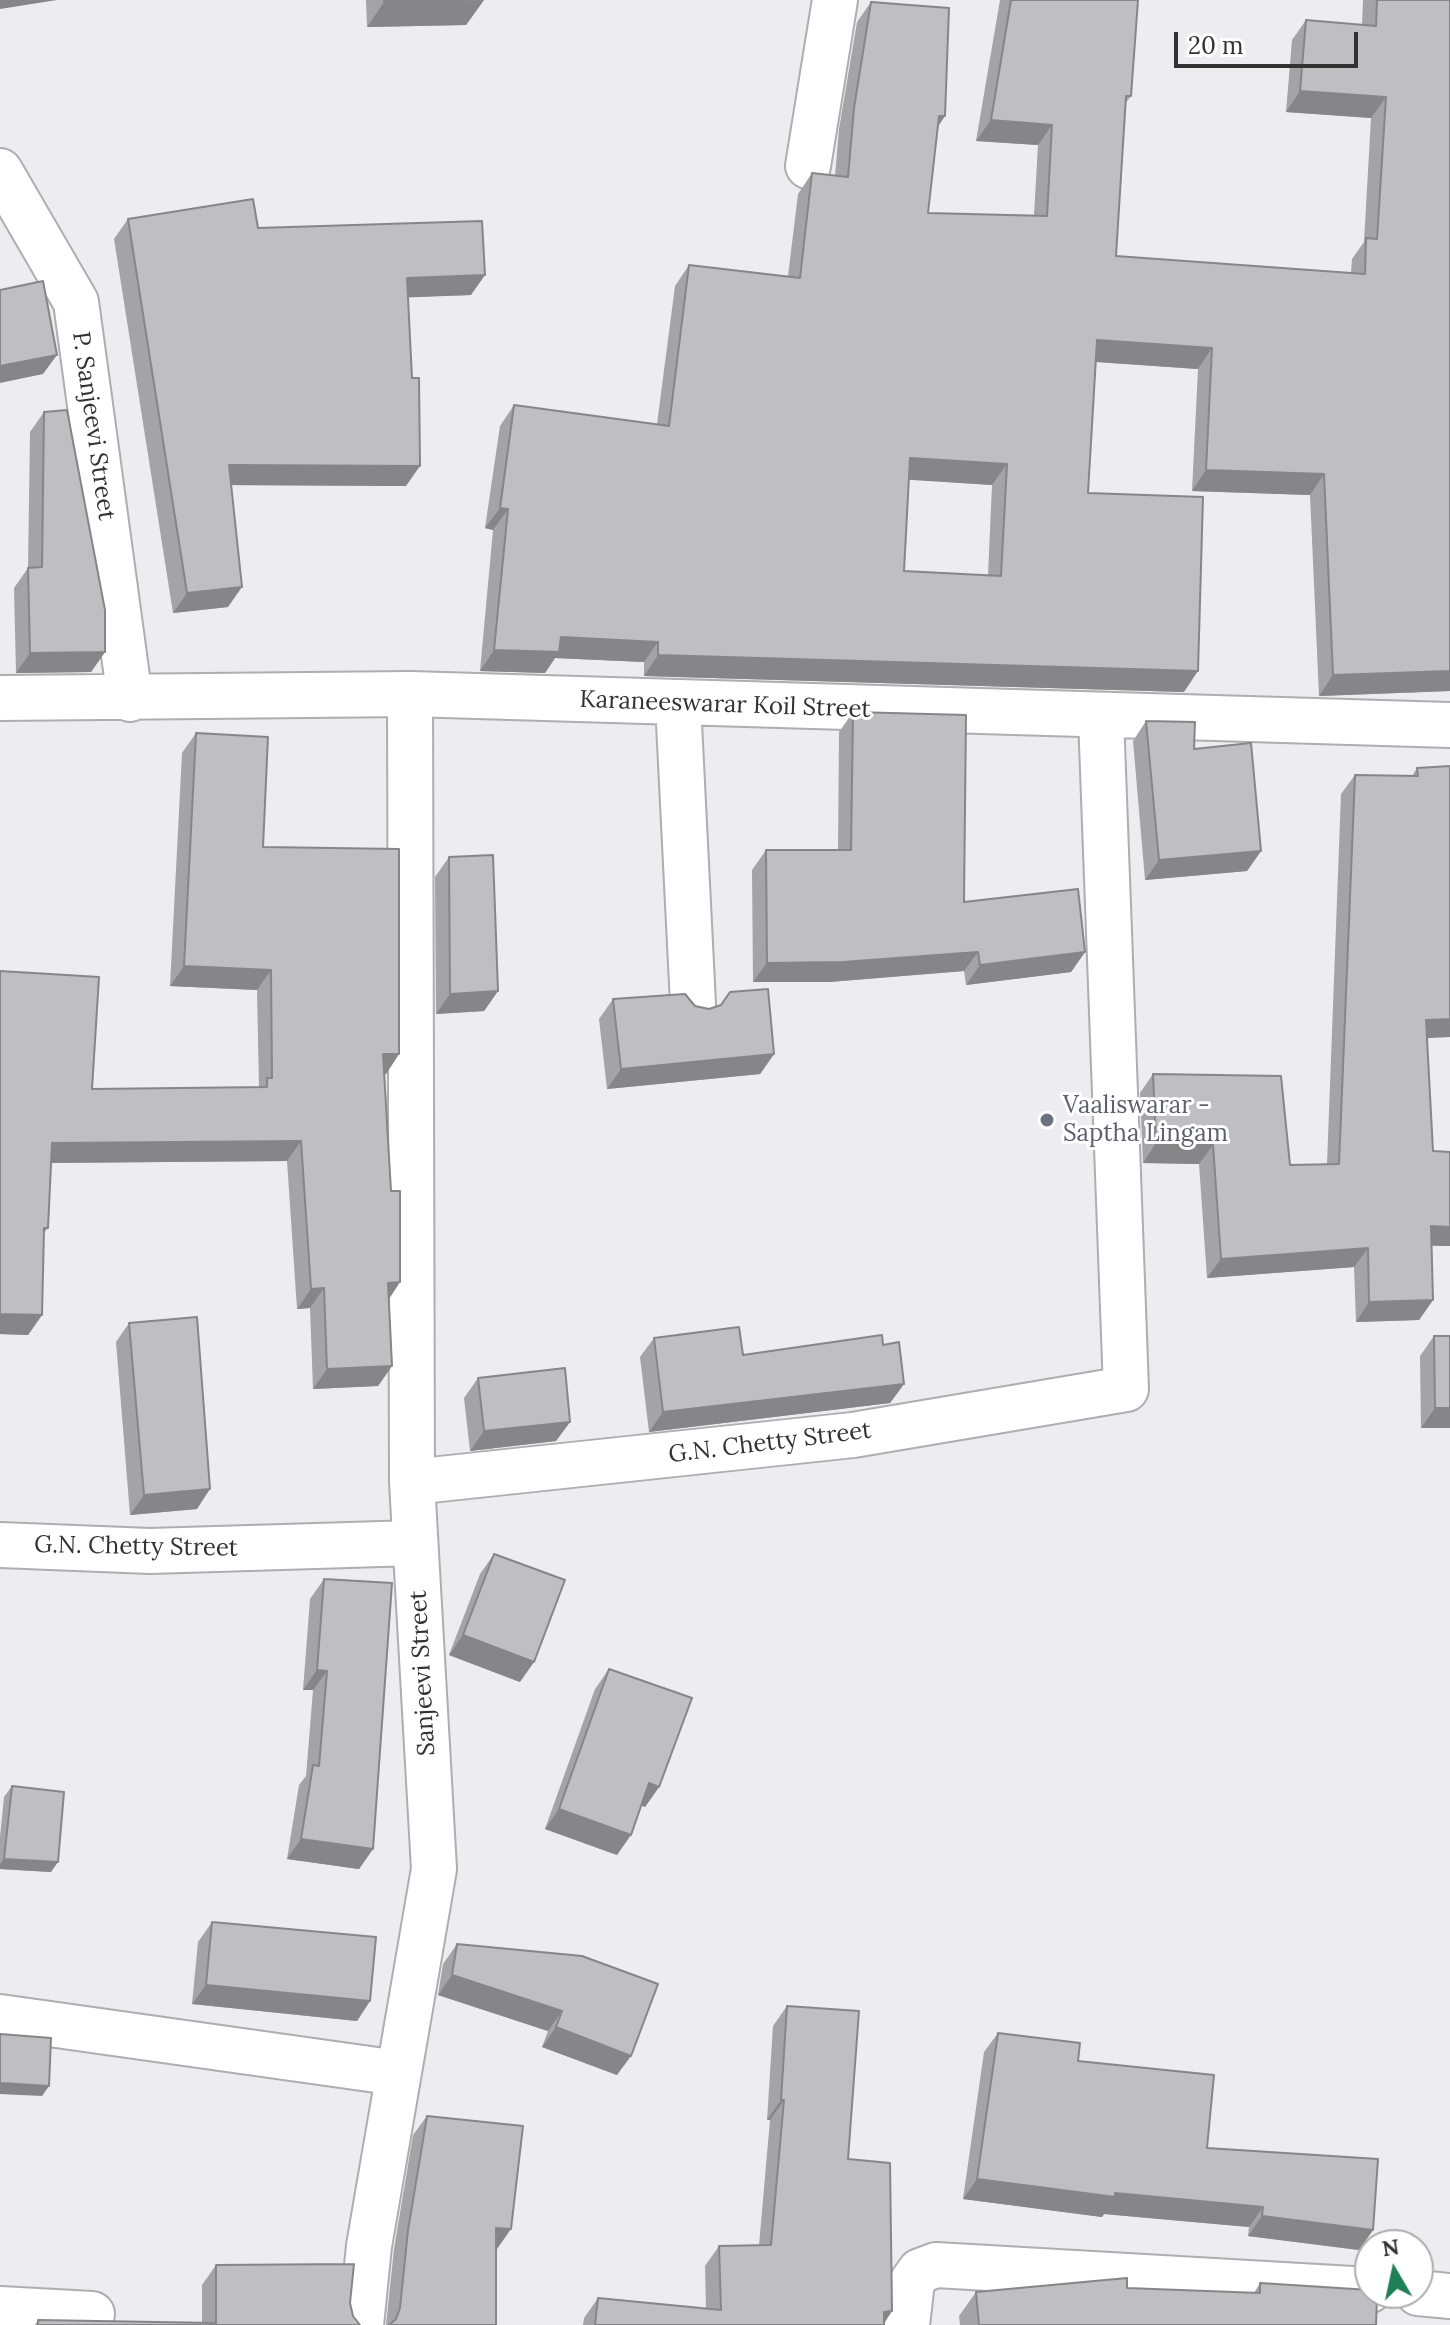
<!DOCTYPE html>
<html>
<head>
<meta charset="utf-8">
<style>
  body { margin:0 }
  #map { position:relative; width:1450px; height:2325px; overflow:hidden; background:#ececf1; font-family:Lora,serif }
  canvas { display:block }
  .north { position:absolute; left:1354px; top:2229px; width:80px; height:80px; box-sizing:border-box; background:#fff; border:2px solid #adadad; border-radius:50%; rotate:351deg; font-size:22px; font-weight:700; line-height:32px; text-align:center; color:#323233 }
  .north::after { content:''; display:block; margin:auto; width:28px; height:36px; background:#1f7f57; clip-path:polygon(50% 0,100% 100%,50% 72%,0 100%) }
  .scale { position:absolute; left:1174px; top:32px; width:184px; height:36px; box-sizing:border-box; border:4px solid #323233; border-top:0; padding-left:10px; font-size:24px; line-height:28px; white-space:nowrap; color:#323233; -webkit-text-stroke:6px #fff; paint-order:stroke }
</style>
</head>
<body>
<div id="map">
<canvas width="1450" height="2325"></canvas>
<div class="north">N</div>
<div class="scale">20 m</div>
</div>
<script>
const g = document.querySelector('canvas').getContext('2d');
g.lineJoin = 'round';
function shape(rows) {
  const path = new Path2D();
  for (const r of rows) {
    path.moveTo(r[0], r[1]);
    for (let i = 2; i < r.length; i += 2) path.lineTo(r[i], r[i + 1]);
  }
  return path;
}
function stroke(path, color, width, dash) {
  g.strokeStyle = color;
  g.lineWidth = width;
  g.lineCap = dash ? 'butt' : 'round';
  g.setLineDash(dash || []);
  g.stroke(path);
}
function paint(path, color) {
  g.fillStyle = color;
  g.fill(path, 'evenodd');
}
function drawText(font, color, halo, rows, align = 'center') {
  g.font = font + ' Lora,serif';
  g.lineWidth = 6;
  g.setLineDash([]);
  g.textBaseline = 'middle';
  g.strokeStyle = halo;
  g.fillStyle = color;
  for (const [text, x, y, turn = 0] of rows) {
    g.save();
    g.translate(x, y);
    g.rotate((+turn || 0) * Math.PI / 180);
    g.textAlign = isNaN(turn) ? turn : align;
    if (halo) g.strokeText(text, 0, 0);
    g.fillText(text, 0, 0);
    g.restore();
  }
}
const street = shape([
  [808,166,835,0],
  [0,171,76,302,130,699],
  [0,698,410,694,1450,725],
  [678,703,693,1004],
  [412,1482,853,1435,1126,1389,1101,717],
  [0,1545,150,1551,415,1543],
  [0,2017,398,2073],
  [1418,2293,1450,2296],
  [0,2309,92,2314],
  [361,2325,369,2246,434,1869,412,1482,410,694],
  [907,2325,912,2282,920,2271,936,2265,1370,2290]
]);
const wall = shape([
  [366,0,484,0,466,25,367,27],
  [1000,0,1138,0,1131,96,1125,104,1116,256,1351,273,1352,259,1364,242,1371,118,1286,112,1292,40,1306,20,1362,25,1363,0,1450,0,1450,691,1319,696,1310,495,1192,491,1198,369,1096,362,1088,493,1184,692,644,676,644,662,555,658,545,673,480,671,493,530,485,528,500,426,514,405,657,424,675,286,689,265,788,276,798,194,812,173,835,176,839,129,857,22,871,2,938,127,928,213,1034,215,1038,145,976,141],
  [909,479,992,485,988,575,904,571],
  [128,219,258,228,471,295,408,297,406,486,231,485,228,607,173,613,114,239],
  [44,412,105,652,91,672,16,673,14,588,28,568,30,432],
  [853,712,964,902,1085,952,1071,972,966,985,964,971,829,982,753,982,752,870,766,850,838,850,839,732],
  [1146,721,1194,749,1261,851,1247,871,1145,880,1133,741],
  [196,733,263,847,399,1054,386,1074,384,1074,391,1191,400,1282,389,1298,392,1366,378,1386,313,1389,310,1308,297,1309,287,1161,51,1163,48,1228,44,1233,42,1315,28,1335,0,1334,0,971,92,1089,259,1087,257,990,170,986,182,753],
  [1417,768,1427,1038,1433,1151,1450,1152,1450,1246,1432,1246,1433,1300,1419,1320,1356,1322,1354,1267,1207,1278,1199,1164,1143,1163,1140,1093,1153,1074,1290,1165,1327,1164,1341,794,1355,775,1412,776],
  [449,857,498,991,484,1011,436,1014,435,877],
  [613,999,695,1006,774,1054,760,1074,607,1089,599,1019],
  [129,1323,197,1509,130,1515,116,1342],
  [1434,1336,1450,1336,1450,1428,1421,1428,1420,1356],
  [654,1338,743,1355,883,1345,904,1384,890,1403,649,1432,640,1357],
  [478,1378,570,1422,556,1441,470,1451,464,1398],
  [494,1554,520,1682,449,1655,480,1574],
  [324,1579,373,1849,359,1869,287,1859,299,1785,306,1776,313,1690,303,1690,310,1599],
  [609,1669,659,1787,645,1807,641,1805,617,1855,545,1829,595,1689],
  [12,1786,51,1872,0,1869,0,1837,4,1797],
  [212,1922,370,2001,357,2021,192,2004,198,1942],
  [457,1944,582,1956,617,2075,542,2047,548,2031,438,1995,443,1964],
  [787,2006,848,2159,892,2311,884,2323,884,2325,583,2325,584,2318,598,2298,706,2309,705,2266,719,2246,759,2245,770,2120,767,2120,773,2026],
  [998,2033,1078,2061,1207,2148,1373,2230,1359,2250,1248,2236,1249,2227,1104,2214,1102,2217,963,2199,984,2052],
  [427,2116,497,2249,496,2249,496,2325,386,2325,394,2249,413,2135],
  [216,2265,350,2303,353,2316,360,2325,35,2325,38,2320,202,2323,202,2285],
  [1260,2283,1371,2298,1376,2325,960,2325,959,2316,976,2292,1127,2288,1254,2293]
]);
const shadedWall = shape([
  [0,0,57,0,0,9],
  [484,0,466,25,367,27,384,2],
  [1300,91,1386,97,1371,118,1286,112],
  [939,116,945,116,931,137],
  [991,120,1052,125,1038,145,976,141],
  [485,275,471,295,393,298,407,278],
  [1097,340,1212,348,1198,369,1083,361],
  [57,355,43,374,0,383,0,366],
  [910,458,1007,464,992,485,896,479],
  [229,465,420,466,406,486,215,485],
  [1206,470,1324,474,1310,495,1192,491],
  [500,508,508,509,493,530,485,528],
  [242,587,228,607,173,613,187,593],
  [561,637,658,642,644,662,555,658,545,673,480,671,494,650],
  [105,652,91,672,16,673,30,653],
  [658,655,1198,671,1184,692,644,676],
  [1450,671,1450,691,1319,696,1333,675],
  [1261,851,1247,871,1145,880,1159,860],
  [978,952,964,971,829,982,753,982,767,963],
  [1085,952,1071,972,966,985,980,965],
  [184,966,271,970,257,990,170,986],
  [498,991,484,1011,436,1014,450,994],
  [1450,1019,1450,1037,1412,1039,1426,1020],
  [383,1054,399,1054,386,1074,369,1074],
  [774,1054,760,1074,607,1089,621,1069],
  [301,1141,287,1161,38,1163,52,1143],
  [1156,1143,1213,1145,1199,1164,1143,1163],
  [1431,1226,1450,1227,1450,1246,1418,1245],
  [1368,1248,1354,1267,1207,1278,1221,1259],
  [400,1282,387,1302,388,1283],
  [324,1288,310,1308,297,1309,311,1289],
  [1433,1300,1419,1320,1356,1322,1369,1302],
  [0,1314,42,1315,28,1335,0,1334],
  [392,1366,378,1386,313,1389,327,1369],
  [904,1384,890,1403,649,1432,663,1412],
  [1435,1408,1450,1408,1450,1428,1421,1428],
  [570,1422,556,1441,470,1451,484,1431],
  [210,1489,197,1509,130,1515,144,1495],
  [463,1635,534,1662,520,1682,449,1655],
  [317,1670,327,1671,313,1690,303,1690],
  [649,1783,659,1787,645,1807,635,1803],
  [559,1809,631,1835,617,1855,545,1829],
  [301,1839,373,1849,359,1869,287,1859],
  [4,1859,58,1862,51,1872,0,1869,0,1864],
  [452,1975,562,2011,548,2031,438,1995],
  [206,1985,370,2001,357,2021,192,2004],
  [556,2027,631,2056,617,2075,542,2047],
  [0,2083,49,2086,42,2096,0,2094],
  [781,2100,784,2100,770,2120,767,2120],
  [977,2179,1115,2193,1263,2207,1249,2227,1104,2214,1102,2217,963,2199],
  [1262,2216,1373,2230,1359,2250,1248,2236],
  [496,2228,511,2229,497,2249,482,2247],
  [892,2311,883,2325,884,2312]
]);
const building = shape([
  [384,0,466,0,384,2,384,0],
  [1011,0,1138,0,1131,96,1126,96,1116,256,1365,274,1366,238,1377,239,1386,97,1300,91,1306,20,1376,26,1377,0,1450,0,1450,671,1333,675,1324,474,1206,470,1212,348,1097,340,1088,493,1203,497,1198,671,658,655,658,642,561,637,559,652,494,650,508,509,500,508,514,405,669,426,689,265,800,278,812,173,848,177,854,108,871,2,949,8,945,116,939,116,928,213,1047,216,1052,125,991,120,1011,0],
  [910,458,1007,464,1001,576,904,571,910,458],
  [253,199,258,228,482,221,485,275,407,278,412,378,419,378,420,466,229,465,242,587,187,593,128,219,253,199],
  [43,281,57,355,0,366,0,290,43,281],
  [67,410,105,610,105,652,30,653,28,568,42,567,44,412,67,410],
  [853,712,966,715,964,902,1078,889,1085,952,980,965,978,952,843,962,767,963,766,850,851,850,853,712],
  [1146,721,1195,722,1194,749,1251,743,1261,851,1159,860,1146,721],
  [196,733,268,737,263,847,399,849,399,1054,383,1054,391,1191,400,1191,400,1282,388,1283,392,1366,327,1369,324,1288,311,1289,301,1141,52,1143,48,1228,44,1228,42,1315,0,1314,0,971,99,977,92,1089,267,1087,267,1078,272,1078,271,970,184,966,196,733],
  [1450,766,1450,1019,1426,1020,1433,1151,1450,1152,1450,1227,1431,1226,1433,1300,1369,1302,1368,1248,1221,1259,1213,1145,1156,1143,1153,1074,1281,1076,1290,1165,1339,1164,1355,775,1418,776,1417,768,1450,766],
  [493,855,498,991,450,994,449,857,493,855],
  [768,989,774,1054,621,1069,613,999,685,994,695,1006,709,1009,721,1005,730,992,768,989],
  [197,1317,210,1489,144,1495,129,1323,197,1317],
  [739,1327,743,1355,882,1335,883,1345,899,1342,904,1384,663,1412,654,1338,739,1327],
  [1434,1336,1450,1336,1450,1408,1435,1408,1434,1336],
  [565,1368,570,1422,484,1431,478,1378,565,1368],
  [494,1554,565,1580,534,1662,463,1635,494,1554],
  [324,1579,392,1583,373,1849,301,1839,313,1765,319,1766,327,1671,317,1670,324,1579],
  [609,1669,692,1698,659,1787,649,1783,631,1835,559,1809,609,1669],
  [12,1786,64,1792,58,1862,4,1859,12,1786],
  [212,1922,376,1937,370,2001,206,1985,212,1922],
  [457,1944,582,1956,658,1984,631,2056,556,2027,562,2011,452,1975,457,1944],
  [787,2006,859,2011,848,2159,890,2163,892,2311,884,2312,884,2325,595,2325,598,2298,721,2310,719,2246,771,2245,784,2100,781,2100,787,2006],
  [998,2033,1080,2043,1078,2061,1214,2075,1207,2148,1378,2159,1373,2230,1262,2216,1263,2207,1115,2193,1115,2197,977,2179,998,2033],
  [0,2034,51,2038,49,2086,0,2083,0,2034],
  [427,2116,523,2126,511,2229,496,2228,496,2325,389,2325,396,2319,400,2308,408,2230,427,2116],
  [354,2264,350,2303,353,2316,360,2325,38,2325,38,2320,216,2323,216,2265,354,2264],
  [1127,2278,1127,2288,1260,2293,1260,2283,1370,2290,1370,2293,1372,2293,1371,2298,1377,2298,1376,2325,979,2325,976,2292,1127,2278]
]);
const markers = [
  [1047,1120,8,"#6b7280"]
];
const streetNames = [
  ["P. Sanjeevi Street",93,426,82],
  ["Karaneeswarar Koil Street",725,705,2],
  ["G.N. Chetty Street",770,1443,-7],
  ["G.N. Chetty Street",136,1547,1],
  ["Sanjeevi Street",423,1673,-93]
];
const worshipNames = [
  ["Vaaliswarar -",1063,1106],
  ["Saptha Lingam",1063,1134]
];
stroke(street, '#adadb2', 48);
stroke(street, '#fff', 44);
paint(wall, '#a4a3a8');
paint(shadedWall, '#868588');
paint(building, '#bfbec3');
stroke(building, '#868588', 2);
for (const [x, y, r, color] of markers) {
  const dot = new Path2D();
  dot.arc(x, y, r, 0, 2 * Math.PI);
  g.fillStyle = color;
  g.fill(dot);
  stroke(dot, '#fff', 3);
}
drawText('24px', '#323233', '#fff', streetNames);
drawText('24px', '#5b616d', '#fff', worshipNames, 'left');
</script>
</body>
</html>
